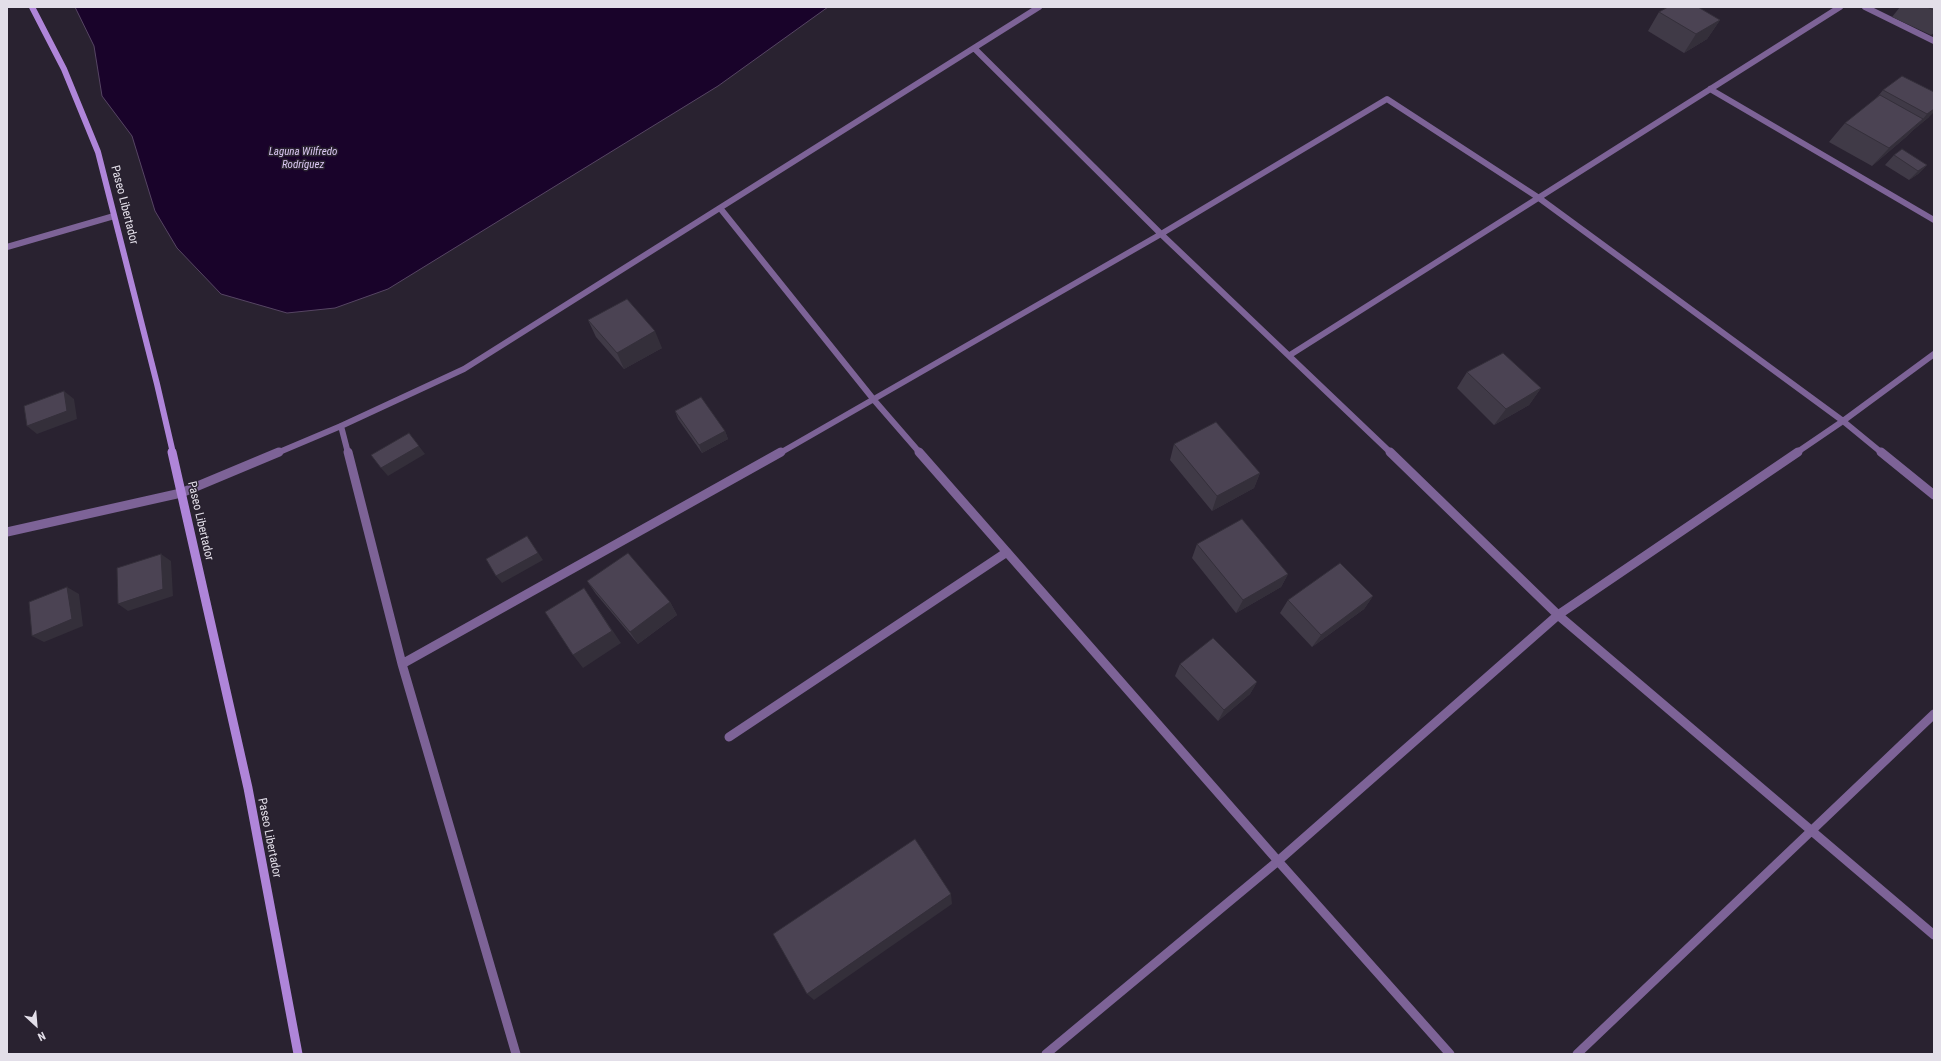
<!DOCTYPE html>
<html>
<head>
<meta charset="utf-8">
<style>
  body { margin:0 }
  #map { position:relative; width:1941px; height:1061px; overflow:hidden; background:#292230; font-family:"Roboto Condensed",sans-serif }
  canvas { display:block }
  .frame { position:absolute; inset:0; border:8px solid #e3dfe9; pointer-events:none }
  .north { position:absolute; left:16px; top:1005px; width:40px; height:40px; -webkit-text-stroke:3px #292230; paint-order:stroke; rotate:154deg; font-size:11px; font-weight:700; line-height:16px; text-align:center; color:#e3dfe9 }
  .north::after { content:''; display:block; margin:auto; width:14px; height:18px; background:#e3dfe9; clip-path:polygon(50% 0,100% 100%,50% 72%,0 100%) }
</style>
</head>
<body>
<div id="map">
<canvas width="1941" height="1061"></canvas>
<div class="frame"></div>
<div class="north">N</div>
</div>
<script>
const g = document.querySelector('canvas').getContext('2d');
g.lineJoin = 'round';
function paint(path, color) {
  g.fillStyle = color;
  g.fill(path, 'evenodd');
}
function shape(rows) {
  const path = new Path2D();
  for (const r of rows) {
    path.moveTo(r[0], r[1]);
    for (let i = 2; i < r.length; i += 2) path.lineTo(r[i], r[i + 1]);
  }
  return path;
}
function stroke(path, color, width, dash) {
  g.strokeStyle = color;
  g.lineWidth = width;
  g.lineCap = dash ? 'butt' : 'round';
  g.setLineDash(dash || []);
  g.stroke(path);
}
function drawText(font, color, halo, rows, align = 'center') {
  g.font = font + ' "Roboto Condensed",sans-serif';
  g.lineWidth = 3;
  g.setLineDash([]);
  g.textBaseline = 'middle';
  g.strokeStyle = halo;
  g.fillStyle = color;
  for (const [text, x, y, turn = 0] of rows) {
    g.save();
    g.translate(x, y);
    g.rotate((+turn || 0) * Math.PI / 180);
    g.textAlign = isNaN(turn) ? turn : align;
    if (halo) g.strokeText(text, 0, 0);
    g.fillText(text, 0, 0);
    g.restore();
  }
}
const water = shape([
  [75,7,828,7,718,86,388,289,335,308,287,313,221,294,177,248,155,211,132,136,102,96,94,46,75,7]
]);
const minorFar1 = shape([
  [1865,7,1934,41],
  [974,48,1161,234,1391,453],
  [1710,89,1934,220],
  [720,208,874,400,920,453],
  [7,247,114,216],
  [1290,355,1840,7],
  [341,426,348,453],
  [277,453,341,426,464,369,1039,7],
  [780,453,1161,234,1387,99,1539,198,1843,421,1882,453],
  [1796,453,1843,421,1934,354]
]);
const minor = shape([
  [348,452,402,664,516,1054],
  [919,452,1278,861,1450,1054],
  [1390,452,1558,615,1934,935],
  [1881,452,1934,495],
  [7,532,181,493,279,452],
  [402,664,781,452],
  [729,737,1007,552],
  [1046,1054,1278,861,1558,615,1798,452],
  [1577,1054,1934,714]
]);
const secondaryFar1 = shape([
  [32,7,64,69,98,152,157,384,173,453]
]);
const secondary = shape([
  [172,452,248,788,298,1054]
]);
const wall = shape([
  [1900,7,1934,7,1934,33,1931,35,1892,17],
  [1659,12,1720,20,1707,39,1684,53,1648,31],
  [1883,90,1934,92,1929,117,1912,131,1906,137,1872,166,1829,142,1845,123,1874,101],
  [1894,155,1927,165,1918,174,1909,180,1885,165],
  [588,320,662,348,624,369,596,337],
  [1467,372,1541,388,1529,405,1494,425,1457,388],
  [675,411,725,431,728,439,702,453,678,419],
  [1174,444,1260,473,1254,488,1212,511,1170,460],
  [1197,544,1288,574,1281,587,1236,613,1192,558],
  [587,581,670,602,677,615,638,644,596,594],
  [1373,596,1364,609,1312,647,1280,613,1288,600],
  [1180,664,1257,682,1250,694,1218,721,1175,676]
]);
const shadedWall = shape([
  [1720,20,1707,39,1684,53,1696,34],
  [1934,109,1934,112,1929,117,1912,131,1906,137,1872,166,1889,148,1922,120,1927,114],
  [1927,165,1918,174,1909,180,1918,171],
  [655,331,662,348,624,369,617,353],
  [1541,388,1529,405,1494,425,1506,409],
  [64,391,74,399,77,419,37,434,27,426],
  [725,431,728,439,702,453,699,445],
  [409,433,425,454,388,476,381,468],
  [1260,473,1254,488,1212,511,1217,496],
  [527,536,543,560,502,583,496,576],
  [161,554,171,561,173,596,128,611,118,604],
  [1288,574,1281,587,1236,613,1243,600],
  [67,587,79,594,83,626,44,642,32,636],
  [584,588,621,643,583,668,573,655],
  [1373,596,1364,609,1312,647,1321,635],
  [670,602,677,615,638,644,630,632],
  [1257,682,1250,694,1218,721,1224,710],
  [951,894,952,904,814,1000,807,994]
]);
const building = shape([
  [1668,7,1698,7,1720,20,1696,34,1659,12,1668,7],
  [1927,7,1934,7,1934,10,1927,7],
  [1902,76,1934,92,1934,109,1927,114,1883,90,1902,76],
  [1880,95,1923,119,1889,148,1845,123,1880,95],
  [1902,149,1927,165,1918,171,1894,155,1902,149],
  [627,299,655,331,617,353,588,320,627,299],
  [1503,353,1541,388,1506,409,1467,372,1503,353],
  [64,391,67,411,27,426,24,406,64,391],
  [701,397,725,431,699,445,675,411,701,397],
  [1216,422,1260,473,1217,496,1174,444,1216,422],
  [409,433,419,446,381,468,371,455,409,433],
  [1242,519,1288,574,1243,600,1197,544,1242,519],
  [527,536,538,553,496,576,486,559,527,536],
  [628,553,670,602,630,632,587,581,628,553],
  [161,554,163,589,118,604,117,568,161,554],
  [1340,563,1373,596,1321,635,1288,600,1340,563],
  [67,587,72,619,32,636,29,602,67,587],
  [584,588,612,631,573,655,545,612,584,588],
  [1213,638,1257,682,1224,710,1180,664,1213,638],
  [915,839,951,894,807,994,773,934,915,839]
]);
const farWaternames = [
  ["Laguna Wilfredo",303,152],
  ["Rodríguez",303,165]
];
const streetNames = [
  ["Paseo Libertador",124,205,76],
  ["Paseo Libertador",200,521,77],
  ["Paseo Libertador",269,838,79]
];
paint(water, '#19032a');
stroke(water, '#564563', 1);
stroke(minorFar1, '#7d6397', 6);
stroke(minor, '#7d6397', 9);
stroke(secondaryFar1, '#af85d9', 6);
stroke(secondary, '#af85d9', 9);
paint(wall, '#403a47');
paint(shadedWall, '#342f3a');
paint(building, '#4b4353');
stroke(building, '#342f3a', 1);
drawText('italic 11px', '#d9c5f1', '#292230', farWaternames);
drawText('12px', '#e3dfe9', '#292230', streetNames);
</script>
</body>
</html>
